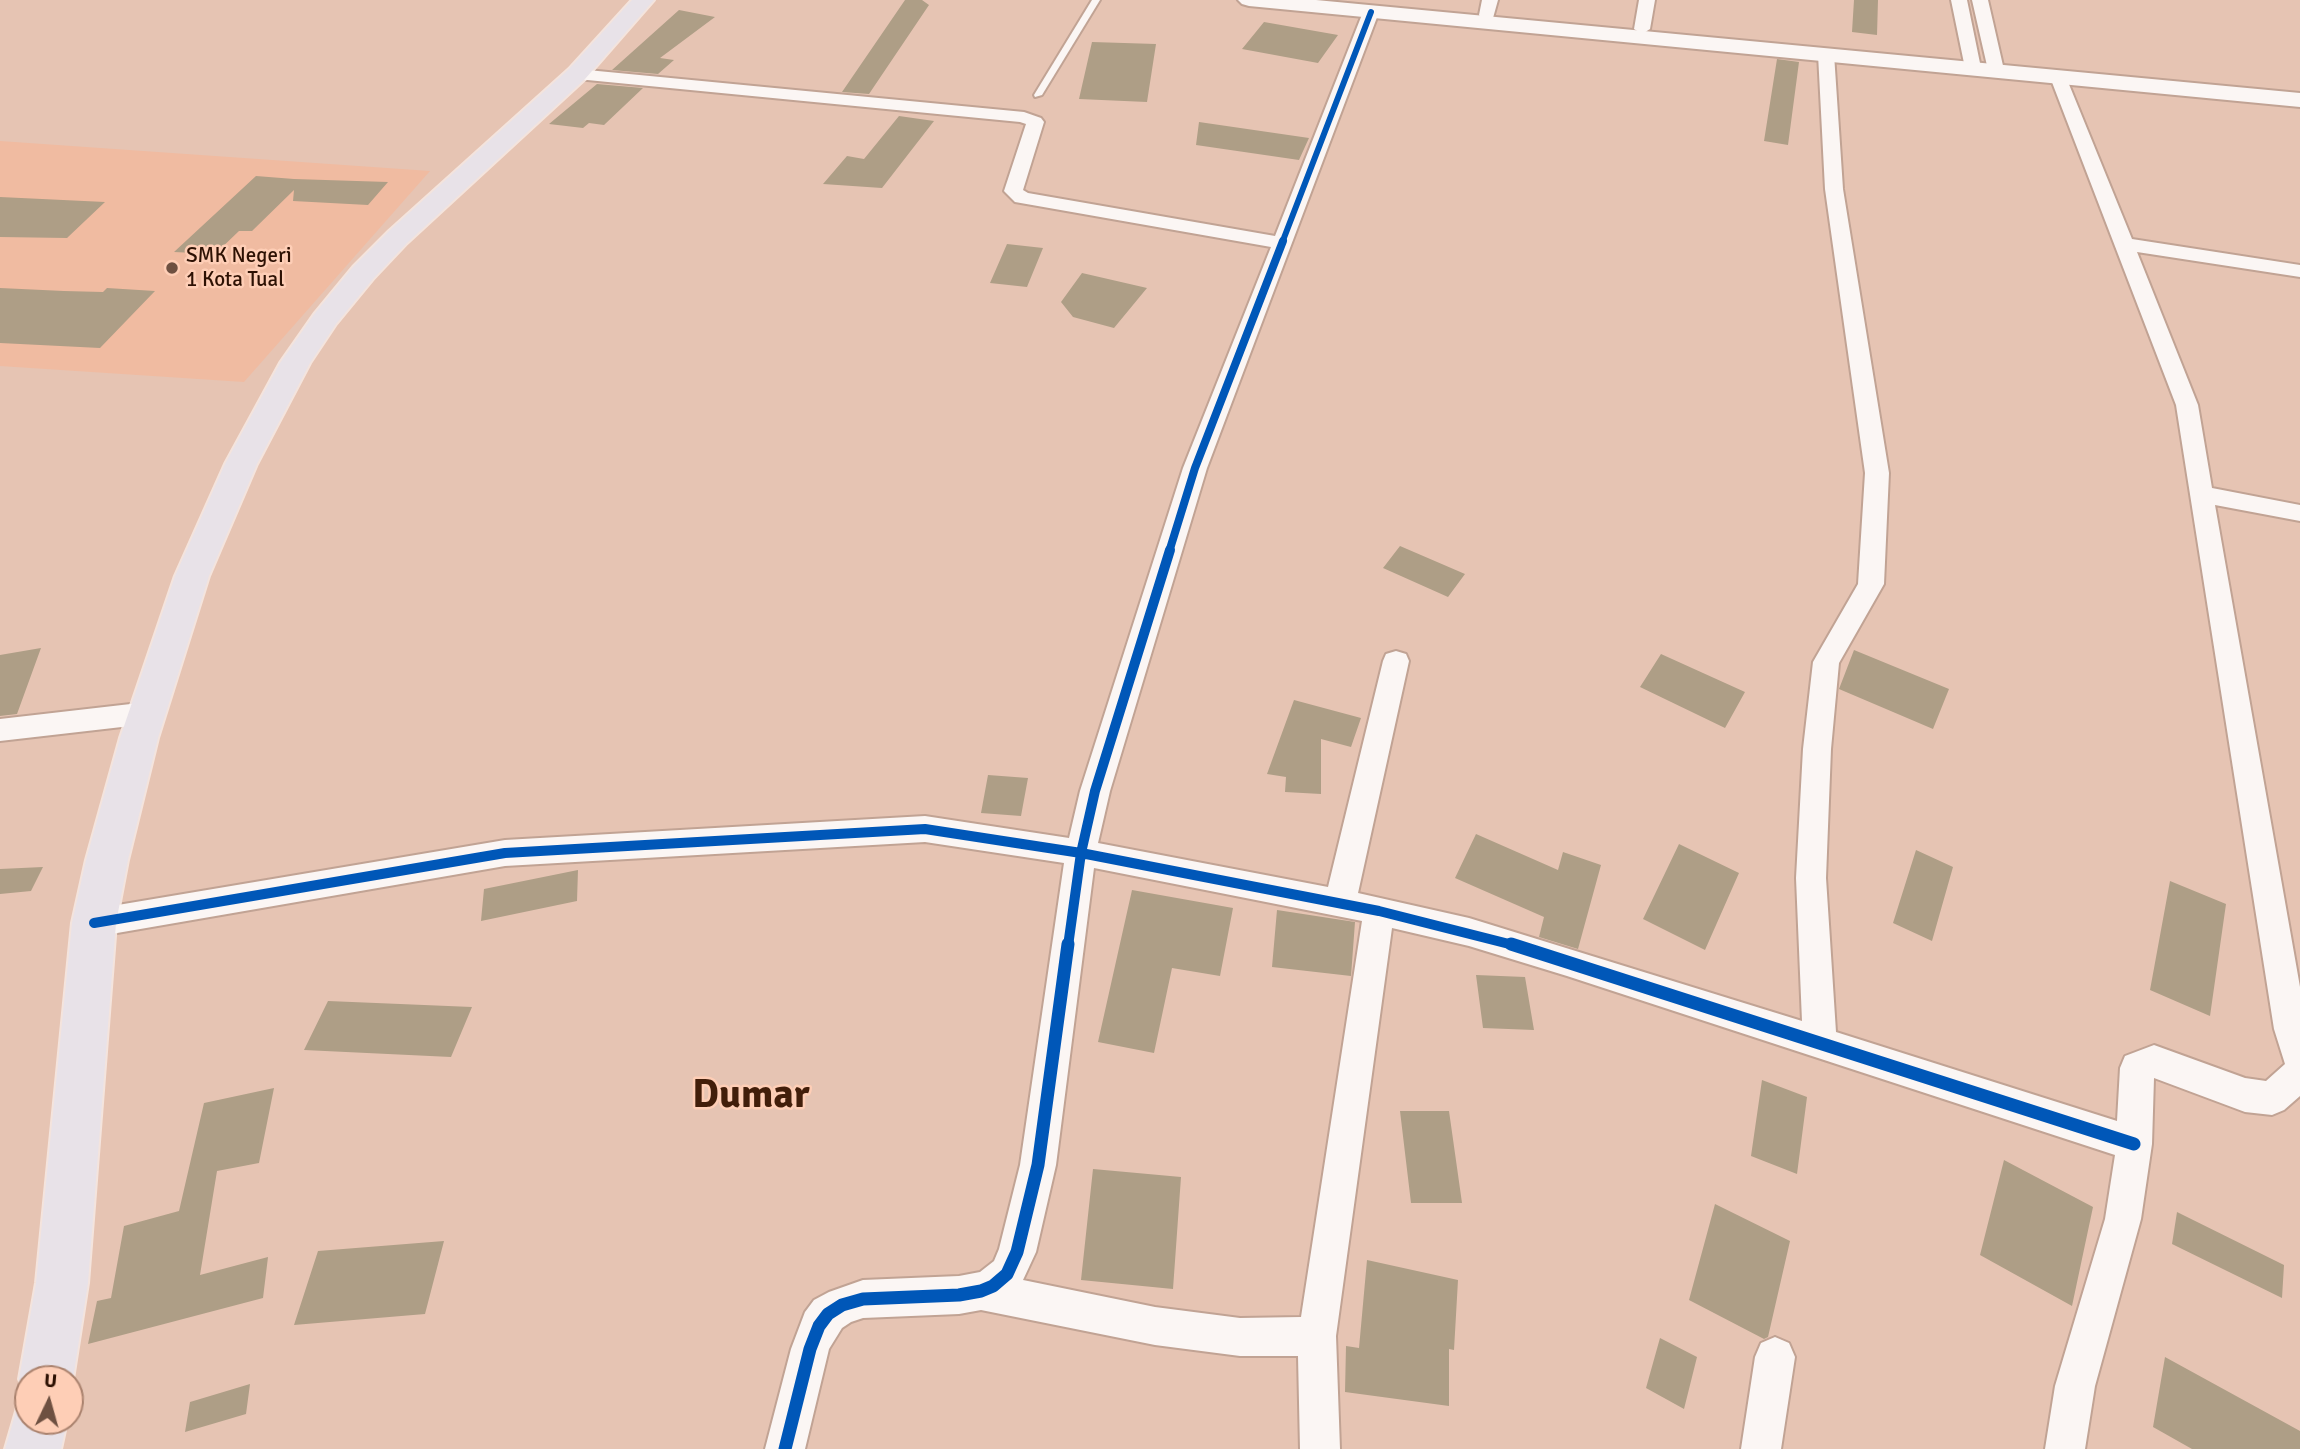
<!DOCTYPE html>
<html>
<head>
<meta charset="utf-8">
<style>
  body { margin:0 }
  #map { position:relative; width:2300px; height:1449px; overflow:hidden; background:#e6c4b3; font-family:Signika,sans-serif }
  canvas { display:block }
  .north { position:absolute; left:14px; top:1365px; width:70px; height:70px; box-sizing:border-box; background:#feceb6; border:2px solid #aa826e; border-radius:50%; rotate:5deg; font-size:19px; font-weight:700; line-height:28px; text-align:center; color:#2d1103 }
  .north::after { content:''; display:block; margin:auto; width:24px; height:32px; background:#6e5041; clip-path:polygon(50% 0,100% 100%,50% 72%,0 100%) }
</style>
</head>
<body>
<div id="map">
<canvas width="2300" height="1449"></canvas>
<div class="north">U</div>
</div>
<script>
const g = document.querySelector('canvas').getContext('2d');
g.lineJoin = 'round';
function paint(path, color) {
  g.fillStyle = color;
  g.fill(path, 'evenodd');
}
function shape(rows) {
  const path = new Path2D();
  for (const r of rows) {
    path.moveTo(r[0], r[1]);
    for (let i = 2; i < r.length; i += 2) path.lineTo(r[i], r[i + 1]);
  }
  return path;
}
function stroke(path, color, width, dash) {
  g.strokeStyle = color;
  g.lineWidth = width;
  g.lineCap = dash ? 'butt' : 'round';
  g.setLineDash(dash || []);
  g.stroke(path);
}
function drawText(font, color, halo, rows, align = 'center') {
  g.font = font + ' Signika,sans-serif';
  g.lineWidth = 5;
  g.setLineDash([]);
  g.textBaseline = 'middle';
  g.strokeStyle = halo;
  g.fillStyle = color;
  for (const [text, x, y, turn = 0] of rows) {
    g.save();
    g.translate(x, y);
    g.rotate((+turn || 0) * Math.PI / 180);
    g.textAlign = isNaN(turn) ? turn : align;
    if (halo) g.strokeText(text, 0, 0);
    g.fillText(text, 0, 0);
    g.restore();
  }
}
const built = shape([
  [0,141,430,171,244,382,0,366]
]);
const building = shape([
  [905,0,922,0,929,5,869,94,842,92],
  [1854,0,1878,0,1877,35,1852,32],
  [679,10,715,17,660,58,674,60,658,74,612,70],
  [1264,22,1338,35,1318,63,1242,49],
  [1092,42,1156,44,1147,102,1079,99],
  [1777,59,1799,62,1788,145,1764,141],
  [597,84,643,88,604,125,589,123,583,128,549,124],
  [899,116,934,121,882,188,823,184,847,156,864,159],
  [1199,122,1309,138,1299,160,1196,145],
  [256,176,294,179,388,182,368,205,293,201,294,190,252,231,239,231,215,254,174,252],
  [0,197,105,202,67,238,0,237],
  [1007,244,1043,248,1027,287,990,283],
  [1082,273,1147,288,1114,328,1073,317,1061,302],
  [0,288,64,291,103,292,107,288,155,291,100,348,0,343],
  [1400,546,1465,574,1448,597,1383,568],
  [41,648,17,714,0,716,0,655],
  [1854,650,1949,689,1933,729,1839,689],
  [1661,654,1745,692,1725,728,1640,687],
  [1294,700,1361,718,1351,747,1321,739,1321,794,1285,792,1286,777,1267,774],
  [988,775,1028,778,1021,816,981,813],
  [1476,834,1558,870,1563,852,1601,865,1578,949,1539,937,1544,917,1455,878],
  [1679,844,1739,873,1705,950,1643,919],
  [1916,850,1953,867,1932,941,1893,923],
  [43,867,31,891,0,894,0,869],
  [578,870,577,901,481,921,484,889],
  [2170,881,2226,904,2210,1016,2150,990],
  [1132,890,1233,908,1220,976,1172,968,1154,1053,1098,1042],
  [1277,910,1355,922,1351,976,1272,967],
  [1476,975,1525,977,1534,1030,1483,1028],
  [328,1001,472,1007,451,1057,304,1050],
  [1762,1080,1807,1097,1797,1174,1751,1156],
  [274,1088,259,1163,217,1171,200,1275,268,1257,263,1298,88,1344,97,1301,111,1298,124,1226,179,1211,204,1103],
  [1400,1111,1449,1111,1462,1203,1411,1203],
  [2004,1160,2093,1207,2072,1306,1980,1255],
  [1093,1169,1181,1177,1173,1289,1081,1280],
  [1715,1204,1790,1241,1768,1337,1764,1339,1689,1300],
  [2177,1212,2284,1265,2282,1298,2172,1244],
  [444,1241,425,1314,294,1325,318,1251],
  [1367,1260,1458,1280,1454,1350,1449,1349,1449,1406,1345,1392,1346,1346,1359,1348],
  [1660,1338,1697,1357,1684,1409,1646,1388],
  [2165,1357,2300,1431,2300,1449,2192,1449,2153,1427],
  [250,1384,246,1414,185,1432,190,1402]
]);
const lane = shape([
  [1092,0,1100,0,1042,95,1035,97,1034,95,1092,0]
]);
const street = shape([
  [1482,0,1498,0,1493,18,1481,18,1479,15,1482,0],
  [1639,0,1655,0,1650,29,1642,34,1634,29,1639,0],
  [1951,0,1967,0,1981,68,1979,71,1967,71,1965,68,1951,0],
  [1972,0,1988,0,2004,70,2002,74,1990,74,1988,70,1972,0],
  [1371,7,1379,12,1207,468,1110,791,1098,843,1328,887,1383,661,1386,654,1396,651,1406,654,1409,661,1358,893,1469,918,1802,1021,1796,878,1803,749,1813,662,1858,584,1865,473,1825,189,1818,54,1826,49,1834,54,1843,189,1889,473,1884,584,1839,663,1831,749,1826,878,1836,1032,2117,1121,2120,1068,2125,1056,2154,1045,2245,1078,2266,1081,2285,1064,2274,1029,2176,405,2050,77,2052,73,2058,72,2066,77,2132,239,2300,265,2300,277,2137,252,2198,405,2212,488,2300,505,2300,521,2215,505,2300,987,2300,1096,2284,1110,2272,1115,2245,1112,2154,1078,2152,1144,2141,1219,2095,1386,2085,1449,2045,1449,2055,1386,2105,1219,2115,1155,1567,976,1469,946,1392,928,1336,1336,1340,1449,1300,1449,1298,1356,1240,1356,1155,1345,981,1310,959,1314,863,1318,851,1322,842,1328,829,1349,805,1449,765,1449,791,1349,805,1312,814,1300,829,1292,863,1280,959,1276,980,1272,994,1261,999,1249,1020,1165,1064,863,925,842,505,866,94,937,83,933,78,923,83,913,94,909,505,840,925,816,1069,838,1080,791,1183,468,1271,247,1015,202,1004,191,1026,124,1020,122,577,79,569,74,577,69,1024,112,1041,118,1044,122,1023,190,1028,193,1275,236,1363,12,1371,7],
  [1094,868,1362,921,1301,1317,1240,1318,1155,1307,1023,1280,1036,1252,1056,1165,1094,868],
  [148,702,158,705,162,713,158,721,148,724,0,741,0,719,148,702],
  [1775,1337,1789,1343,1795,1357,1781,1449,1741,1449,1755,1357,1761,1343,1775,1337]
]);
const secondary = shape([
  [1238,0,1316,0,2300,93,2300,107,1249,6,1242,4,1238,0]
]);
const highway = shape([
  [632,0,654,0,585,79,407,243,373,279,336,324,310,363,257,464,209,576,158,738,128,860,116,923,88,1283,73,1379,70,1387,70,1379,28,1379,28,1421,67,1421,61,1449,5,1449,19,1401,27,1398,19,1379,36,1283,72,923,86,860,120,738,175,576,225,464,280,363,315,313,353,267,389,231,569,69,632,0]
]);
const cyclewayFar3 = shape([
  [1282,243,1371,12]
]);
const cyclewayFar2 = shape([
  [1169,552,1195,468,1283,241]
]);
const cyclewayFar1 = shape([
  [94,923,505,853,925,829,1081,853,1379,911,1517,946],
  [1068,946,1081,853,1095,791,1170,550]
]);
const cycleway = shape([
  [1511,944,2134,1144],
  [785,1449,810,1349,819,1326,828,1314,842,1305,863,1299,959,1295,981,1291,993,1286,1007,1274,1017,1252,1038,1165,1068,944]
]);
const markers = [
  [172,268,7,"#6e5041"]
];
const farPoinames = [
  ["SMK Negeri",186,256],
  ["1 Kota Tual",186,280]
];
const nearDistrictnames = [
  ["Dumar",751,1096]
];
paint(built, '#f0bba1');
paint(building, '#ae9e86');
stroke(lane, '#c1a394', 4);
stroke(street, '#c1a394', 4);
stroke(secondary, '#c1a394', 4);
stroke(highway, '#f4e4dd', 4);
paint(lane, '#fbf6f4');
paint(street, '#fbf6f4');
paint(secondary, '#fbf6f4');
paint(highway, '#e8e2e8');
stroke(cyclewayFar3, '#0057b8', 6);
stroke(cyclewayFar2, '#0057b8', 8);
stroke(cyclewayFar1, '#0057b8', 10);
stroke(cycleway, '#0057b8', 13);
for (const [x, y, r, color] of markers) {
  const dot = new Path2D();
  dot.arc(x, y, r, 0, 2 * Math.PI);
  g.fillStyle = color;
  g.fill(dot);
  stroke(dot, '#feceb6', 2.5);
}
drawText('21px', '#2d1103', '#feceb6', farPoinames, 'left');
drawText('bold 40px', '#421e0a', '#feceb6', nearDistrictnames);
</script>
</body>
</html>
